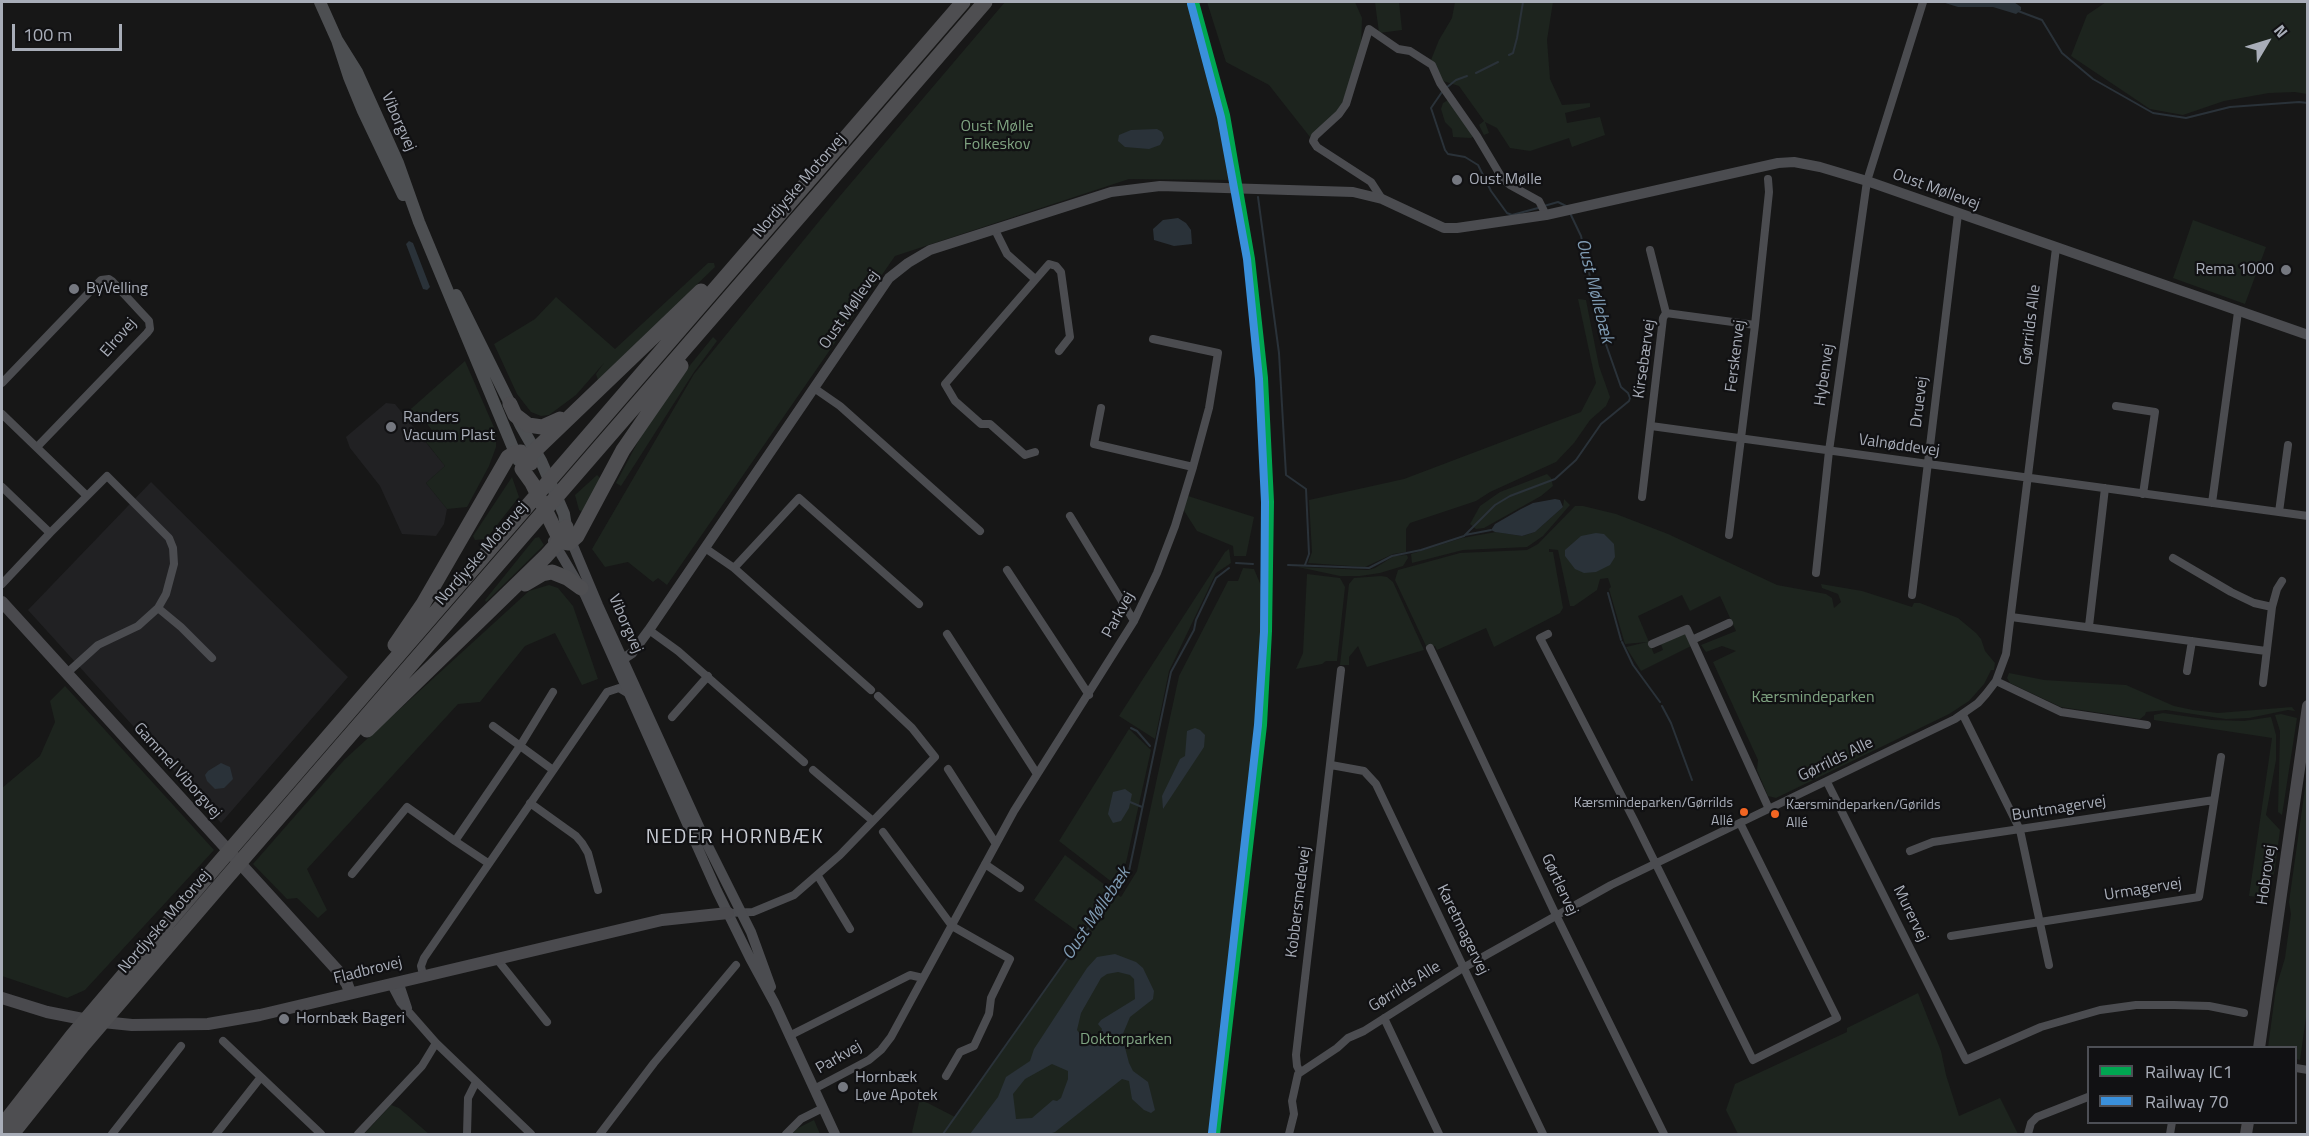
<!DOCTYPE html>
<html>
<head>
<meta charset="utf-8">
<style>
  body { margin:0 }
  #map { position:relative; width:2309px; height:1136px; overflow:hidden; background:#171717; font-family:"Titillium Web",sans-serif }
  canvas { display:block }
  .frame { position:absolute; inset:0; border:3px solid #a8adb8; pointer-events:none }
  .legend { position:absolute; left:2087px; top:1046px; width:210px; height:78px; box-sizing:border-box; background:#111113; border:2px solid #4d4f55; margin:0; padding:8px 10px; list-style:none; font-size:18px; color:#a8adb8 }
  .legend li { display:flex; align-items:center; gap:12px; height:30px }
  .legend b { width:30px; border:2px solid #4d4f55 }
  .north { position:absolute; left:2237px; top:12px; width:60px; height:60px; -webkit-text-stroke:4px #111113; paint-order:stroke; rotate:52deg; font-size:16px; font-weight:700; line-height:24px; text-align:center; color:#a8adb8 }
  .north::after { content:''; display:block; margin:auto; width:21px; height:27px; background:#a8adb8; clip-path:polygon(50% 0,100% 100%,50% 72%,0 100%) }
  .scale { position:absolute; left:12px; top:24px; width:110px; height:27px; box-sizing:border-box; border:3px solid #a8adb8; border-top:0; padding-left:8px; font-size:18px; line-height:21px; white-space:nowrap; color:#a8adb8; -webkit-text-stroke:4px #111113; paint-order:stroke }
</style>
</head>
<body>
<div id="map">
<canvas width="2309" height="1136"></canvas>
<div class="frame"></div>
<ul class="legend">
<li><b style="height:8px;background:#00a651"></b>Railway IC1</li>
<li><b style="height:8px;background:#3a90db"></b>Railway 70</li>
</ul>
<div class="north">N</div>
<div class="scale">100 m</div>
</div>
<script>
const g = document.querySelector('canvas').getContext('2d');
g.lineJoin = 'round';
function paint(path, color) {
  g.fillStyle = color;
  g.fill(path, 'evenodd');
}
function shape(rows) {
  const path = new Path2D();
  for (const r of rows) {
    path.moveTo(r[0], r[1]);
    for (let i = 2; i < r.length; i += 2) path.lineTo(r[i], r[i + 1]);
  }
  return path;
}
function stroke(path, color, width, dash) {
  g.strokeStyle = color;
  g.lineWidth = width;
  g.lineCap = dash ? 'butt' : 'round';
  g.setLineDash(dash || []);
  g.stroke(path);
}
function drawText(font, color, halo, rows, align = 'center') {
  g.font = font + ' "Titillium Web",sans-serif';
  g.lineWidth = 4.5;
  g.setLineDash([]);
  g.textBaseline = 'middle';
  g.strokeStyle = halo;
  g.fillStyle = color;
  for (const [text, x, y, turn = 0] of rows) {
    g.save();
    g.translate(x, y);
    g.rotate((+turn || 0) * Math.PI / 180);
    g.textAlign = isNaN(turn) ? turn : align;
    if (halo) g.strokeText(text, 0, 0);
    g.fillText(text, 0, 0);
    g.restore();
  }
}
const built = shape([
  [386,403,395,404,445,466,426,483,447,509,444,524,436,536,402,534,380,486,350,448,346,437],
  [151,482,348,677,221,823,28,610]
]);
const green = shape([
  [1005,2,1188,2,1196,20,1210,75,1231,180,1129,179,895,256,667,585,658,578,653,582,628,562,605,567,592,549,694,374,834,203],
  [1207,2,1355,2,1362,18,1361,47,1340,110,1310,137,1269,85,1226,62],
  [1375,2,1399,2,1402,30,1379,33],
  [1455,2,1553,2,1547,40,1550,79,1562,105,1590,103,1590,107,1565,113,1567,123,1600,117,1605,135,1572,147,1569,138,1530,151,1510,148,1497,128,1485,122,1489,133,1484,135,1479,125,1484,121,1459,86,1443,81,1431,60,1439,40,1452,18],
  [2106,2,2307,2,2307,94,2295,92,2269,93,2224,101,2183,115,2150,109,2071,56,2087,15],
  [1448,100,1474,136,1471,138,1453,137,1452,129,1445,122,1441,109,1443,103],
  [2193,220,2266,247,2245,304,2173,278],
  [708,263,714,263,715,267,598,380,596,374,604,363,576,395,549,415,541,416,531,412,517,394,494,344,535,319,556,297,615,349],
  [1578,299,1586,300,1599,366,1610,397,1606,406,1590,420,1574,443,1556,462,1490,492,1476,501,1410,523,1406,529,1406,552,1393,554,1365,567,1308,563,1312,552,1309,500,1404,479,1581,412,1596,383],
  [713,337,717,341,694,372,621,486,616,483,642,434,691,364],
  [465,361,496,432,496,447,489,466,467,507,447,509,426,483,445,466,426,442,435,434,417,411,407,419,404,415],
  [1547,474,1551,478,1553,486,1541,496,1484,528,1476,529,1470,524,1480,506,1500,492],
  [597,475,601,479,584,513,579,510,575,495],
  [512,477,519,497,486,539,475,540,473,536],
  [1188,496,1254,517,1246,556,1234,556,1233,546,1197,531,1183,509],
  [1564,499,1570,505,1543,536,1527,547,1463,550,1412,563,1411,554,1462,538,1496,532,1522,536,1535,532,1563,507],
  [1575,506,1583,506,1616,514,1668,534,1777,585,1826,594,1832,598,1834,608,1841,602,1838,594,1822,588,1821,584,1862,591,1912,607,1914,603,1920,603,1958,618,1976,633,1981,639,1985,651,1995,663,1994,670,1991,670,1984,684,1969,701,1949,714,1776,798,1768,796,1757,770,1758,760,1713,662,1736,651,1722,646,1706,652,1701,645,1736,631,1720,596,1690,611,1682,595,1638,616,1654,654,1663,650,1661,644,1685,633,1691,646,1641,671,1626,647,1647,642,1625,644,1609,589,1611,587,1608,578,1600,579,1597,590,1574,606,1570,606,1558,550,1549,549,1549,552,1553,552,1563,608,1560,613,1494,647,1486,628,1437,650,1435,646,1427,648,1395,580,1398,570,1460,553,1527,550,1538,544],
  [539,537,544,545,486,602,485,600,535,538],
  [1229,549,1231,563,1216,573,1169,671,1155,739,1119,716,1225,552],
  [1407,555,1408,558,1403,566,1380,573,1360,576,1340,576,1298,567,1368,570,1375,568,1394,556],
  [1243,568,1254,569,1262,588,1262,659,1231,965,1209,1134,913,1134,912,1132,920,1099,955,1117,1084,936,1034,900,1065,855,1121,897,1137,871,1179,676,1228,581,1238,581],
  [1307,574,1340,578,1345,587,1337,661,1326,661,1322,664,1296,669,1303,653],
  [1381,576,1387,577,1393,582,1424,650,1367,667,1358,646,1349,657,1349,665,1340,665,1349,584,1354,578],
  [549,585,558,588,573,606,598,679,582,685,555,633,525,646,480,702,458,704,307,869,327,910,318,918,297,898,287,899,253,864,344,760,529,591],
  [2009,673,2044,680,2126,685,2174,706,2193,710,2218,713,2292,707,2295,711,2288,710,2249,718,2226,719,2166,710,2146,712,2145,715,2140,719,2061,707,2010,683,2007,678],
  [65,686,214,850,85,990,67,998,2,976,2,788,40,756,55,722,50,701],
  [2163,713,2212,720,2244,721,2271,717,2276,735,2276,760,2266,815,2280,830,2275,869,2267,898,2249,896,2272,738,2154,720,2154,715],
  [2281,714,2297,718,2282,815,2278,812,2280,731,2275,715],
  [1129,729,1151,750,1125,867,1117,886,1059,841],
  [2307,774,2308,1003,2300,1060,2296,1059,2296,1048,2268,1047,2276,988,2285,958,2291,914,2289,902],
  [1918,993,1941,1051,1946,1075,1959,1116,2000,1098,2018,1134,1738,1134,1726,1110,1735,1084,1847,1032,1847,1028],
  [391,1105,399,1108,429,1134,364,1134],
  [814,1120,820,1134,792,1134,796,1129]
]);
const water = shape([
  [1942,2,2014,2,2021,7,2021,10,2016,14,1993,7,1958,7],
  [1157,129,1162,132,1164,138,1160,145,1149,149,1125,147,1118,141,1119,135,1131,130],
  [1178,218,1186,223,1191,230,1192,244,1174,246,1154,240,1153,229,1163,220],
  [409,241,413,243,430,287,427,290,423,289,406,244],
  [1555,499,1560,500,1563,507,1535,532,1522,536,1495,532,1491,530,1495,524,1521,509,1533,503],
  [1596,533,1604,534,1614,544,1615,557,1610,565,1596,572,1584,573,1575,569,1565,556,1565,550,1581,536],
  [1195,728,1200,730,1205,735,1204,747,1163,809,1162,796,1180,759,1185,756,1187,731],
  [221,763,230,767,233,779,224,788,215,789,207,781,205,775,208,771],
  [1125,789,1132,794,1129,808,1121,821,1113,823,1108,814,1113,792],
  [1115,954,1136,962,1143,968,1154,991,1153,999,1130,1017,1122,1036,1129,1063,1133,1071,1148,1082,1155,1110,1151,1113,1144,1110,1132,1099,1129,1081,1122,1079,1055,1132,1049,1134,970,1134,998,1097,1006,1077,1030,1061,1034,1049,1087,968,1097,957],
  [1118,972,1130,975,1134,979,1135,999,1101,1020,1098,1024,1102,1029,1099,1037,1090,1042,1083,1038,1077,1030,1081,1013,1101,978,1107,974],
  [1052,1064,1068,1071,1068,1079,1061,1098,1057,1101,1053,1100,1032,1118,1016,1119,1013,1094,1025,1079]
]);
const stream = shape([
  [2018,11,2042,20,2062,53,2093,79,2153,113,2186,118,2230,107,2299,102,2308,103],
  [1509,55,1513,53,1517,38,1523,2],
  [1476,73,1498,62],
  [1446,88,1456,80,1467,76],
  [1442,92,1431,108,1445,150,1448,154,1465,157,1478,165,1491,191,1507,213,1512,215,1538,208],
  [1258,197,1279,353,1286,475,1306,489,1309,554,1305,565],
  [1544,206,1558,202,1566,206],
  [1465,535,1491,530],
  [1236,563,1253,564],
  [1288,565,1369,568,1392,556,1421,550,1464,536,1495,505,1510,496,1555,479,1576,460,1601,424,1629,401,1630,398,1628,393,1621,387,1603,336,1581,236,1570,213],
  [1608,593,1621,640],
  [1622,642,1633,665,1660,702],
  [1662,706,1671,723,1692,780],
  [1131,728,1137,731,1150,746],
  [1130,802,1142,807],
  [943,1134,1129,871,1171,672,1194,630,1196,620,1216,578,1229,568]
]);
const minor = shape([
  [1382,199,1371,182,1317,147,1313,141,1315,136,1339,114,1346,104,1369,29,1398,49,1410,51,1432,65,1440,83,1477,136,1502,178,1510,185,1539,201,1546,215],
  [995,230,1007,254,1035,279],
  [1650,250,1666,313],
  [2,383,101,280,109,279,112,281,149,321,150,329,147,333,37,447],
  [814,388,840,406,980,531],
  [2116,406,2155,412,2143,494],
  [1101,408,1094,444,1193,467],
  [2,414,87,496,50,533],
  [1651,426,2308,516],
  [1035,452,1025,455,990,424,981,424,955,401,945,384,1049,264,1056,266,1061,272,1070,337,1059,351],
  [2,487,50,533,2,584],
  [1642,497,1663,318,1666,313,1755,325],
  [2212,503,2238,312],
  [2279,512,2288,445],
  [1070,516,1134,621],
  [1729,535,1755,325,1769,192,1768,179],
  [705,548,734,568,871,690],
  [2173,558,2231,592,2254,603,2272,607,2263,683],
  [734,568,799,498,919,604],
  [1007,570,1089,695],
  [1816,573,1829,451,1867,181,1923,2],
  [1912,595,1958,214],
  [2272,607,2277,589,2282,581],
  [158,608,181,627,212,658],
  [2011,617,2266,651],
  [2089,626,2105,488],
  [649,630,678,651,804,762],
  [947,634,1037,774],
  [1548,634,1540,638,1634,820,1753,1060,1837,1018,1740,823],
  [1692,640,1729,623],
  [1652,644,1687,629,1769,809],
  [1430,648,1554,911,1664,1134],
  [2187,671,2192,641],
  [67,673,98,645,138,626,158,608,166,594,174,564,173,548,169,538,107,476,87,496],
  [1996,681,2061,712,2147,725],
  [1963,715,2020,830,2049,965],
  [672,717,708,676],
  [493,726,553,770],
  [1331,765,1364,771,1376,784,1543,1134],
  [948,769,996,844],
  [813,770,873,821],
  [1827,782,1966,1060,2041,1027,2100,1010,2136,1005,2174,1005,2209,1006,2244,1013],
  [530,803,576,836,582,843,588,853,598,890],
  [883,832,952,926,1010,959,991,998,989,1014,974,1046,960,1052,946,1076],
  [455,841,488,863],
  [1910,851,1933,842,2214,800],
  [985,864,1020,888],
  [352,874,407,807,455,841,520,746,553,692],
  [818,876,850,929],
  [728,913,753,912,794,895,840,855,935,757,912,728,878,696],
  [1951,936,2199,897,2221,757],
  [496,958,547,1022],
  [423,975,421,966,424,958,607,692,619,688,629,694],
  [399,981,408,1008],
  [390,983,400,1002,436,1043,531,1134],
  [1384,1018,1439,1134],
  [789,1036,910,975,923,978],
  [223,1041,321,1134],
  [2296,1068,2308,1070],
  [1300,1072,1297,1066,1296,1055,1341,670],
  [814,1089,869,1060,881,1050,891,1037,1014,811,1134,621,1157,573,1175,526,1193,467,1209,408,1218,353,1153,339],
  [112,1134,181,1046],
  [216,1134,261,1077],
  [358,1134,422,1066,436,1043],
  [467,1134,468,1098,476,1082],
  [600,1134,654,1063,736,965],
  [786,1134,801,1119,823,1108],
  [1289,1134,1294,1114,1292,1101,1298,1074,1337,1048,1348,1038,1364,1031,1463,968,1611,885,1955,719,1978,703,1986,694,1996,681,2006,654,2056,248],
  [2028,1134,2031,1123,2037,1117,2088,1097],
  [2170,1134,2172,1122]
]);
const tertiary = shape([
  [569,536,598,605,707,844,751,932,771,987],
  [553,541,585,595,717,891,750,958,775,1004,835,1134],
  [623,659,632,653,649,630,889,278,908,263,930,250,1111,192,1160,186,1353,192,1382,199,1444,228,1457,228,1546,215,1778,163,1794,162,1820,167,1867,181,2308,335]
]);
const secondary = shape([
  [2,602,339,972,347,984,350,992],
  [2,998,47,1012,93,1021,132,1025,208,1024,260,1015,662,920,728,913],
  [2259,1048,2308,706],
  [2246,1134,2248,1122]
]);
const primary = shape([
  [320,2,337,40,349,77,363,111,403,195],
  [337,40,357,72,398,163,419,222,518,460],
  [456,295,521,426,541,461,564,514,566,527]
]);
const motorway = shape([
  [681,366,623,450,577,536,569,543,563,542,557,534,532,483,522,469,525,460,701,291],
  [510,404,515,415,528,425,542,427,560,419],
  [525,584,542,574,552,572,567,578,581,588],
  [395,645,423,604,508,457,515,453,521,452,531,463],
  [367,730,546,556,563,537,566,527],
  [2,1126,72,1036,217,865,963,2],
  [12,1134,83,1045,228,876,985,2]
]);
const rail1 = shape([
  [1195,2,1226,115,1251,259,1264,378,1270,502,1268,631,1263,725,1216,1134]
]);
const rail2 = shape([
  [1191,4,1221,117,1247,259,1259,379,1265,502,1264,632,1258,725,1212,1133]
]);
const markers = [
  [1457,180,6,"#757880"],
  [2286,270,6,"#757880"],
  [74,289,6,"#757880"],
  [391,427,6,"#757880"],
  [1744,812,5,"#f26522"],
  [1775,814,5,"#f26522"],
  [284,1019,6,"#757880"],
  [843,1087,6,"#757880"]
];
const busNames = [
  ["Kærsmindeparken/Gørrilds",1733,804],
  ["Allé",1733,822],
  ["Kærsmindeparken/Gørilds",1786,806,"left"],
  ["Allé",1786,824,"left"]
];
const streetNames = [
  ["Viborgvej",398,122,66],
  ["Nordjyske Motorvej",800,186,-49],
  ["Oust Møllevej",1936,190,20],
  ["Oust Møllevej",850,310,-55],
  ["Gørrilds Alle",2031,325,-83],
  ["Elrovej",119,338,-49],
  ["Ferskenvej",1736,356,-83],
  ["Kirsebærvej",1645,359,-82],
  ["Hybenvej",1825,375,-82],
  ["Druevej",1920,402,-83],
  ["Valnøddevej",1899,446,8],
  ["Nordjyske Motorvej",482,554,-49],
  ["Parkvej",1119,615,-61],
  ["Viborgvej",625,624,66],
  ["Gørrilds Alle",1836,760,-26],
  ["Gammel Viborgvej",177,771,48],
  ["Buntmagervej",2059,809,-9],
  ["Hobrovej",2267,875,-82],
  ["Gørtlervej",1559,885,65],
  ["Urmagervej",2143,890,-9],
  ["Kobbersmedevej",1299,902,-83],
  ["Murervej",1910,914,64],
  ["Nordjyske Motorvej",165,922,-49],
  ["Karetmagervej",1462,930,64],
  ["Fladbrovej",368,971,-14],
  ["Gørrilds Alle",1405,987,-32],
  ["Parkvej",839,1058,-30]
];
const parkNames = [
  ["Oust Mølle",997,127],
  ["Folkeskov",997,145],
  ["Kærsmindeparken",1813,698],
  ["Doktorparken",1126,1040]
];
const poiNames = [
  ["Oust Mølle",1469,180],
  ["Rema 1000",2274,270,"right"],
  ["ByVelling",86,289],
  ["Randers",403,418],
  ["Vacuum Plast",403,436],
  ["Hornbæk Bageri",296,1019],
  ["Hornbæk",855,1078],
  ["Løve Apotek",855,1096]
];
const waterNames = [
  ["Oust Møllebæk",1594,291,76],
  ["Oust Møllebæk",1097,914,-56]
];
const quarterNames = [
  ["NEDER HORNBÆK",735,838]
];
paint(built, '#212123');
paint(green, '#1d241e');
paint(water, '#2a3239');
stroke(stream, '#2a3239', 2);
stroke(minor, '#4b4c50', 8);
stroke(tertiary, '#4b4c50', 10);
stroke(secondary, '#4a4a4e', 12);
stroke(primary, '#4d4f52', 12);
stroke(motorway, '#4e4e51', 15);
stroke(rail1, '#00a651', 8);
stroke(rail2, '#3a90db', 8);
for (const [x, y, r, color] of markers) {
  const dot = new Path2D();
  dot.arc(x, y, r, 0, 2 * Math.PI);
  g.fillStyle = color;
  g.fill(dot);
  stroke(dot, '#111113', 2);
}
drawText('14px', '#a8adb8', '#111113', busNames, 'right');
drawText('16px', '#a8adb8', '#111113', streetNames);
drawText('16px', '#7fa381', '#111113', parkNames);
drawText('16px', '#a8adb8', '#111113', poiNames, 'left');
drawText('italic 18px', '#7f9bb3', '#111113', waterNames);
g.letterSpacing = '1.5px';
drawText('20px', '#c9ccd4', '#111113', quarterNames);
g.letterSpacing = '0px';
</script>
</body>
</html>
